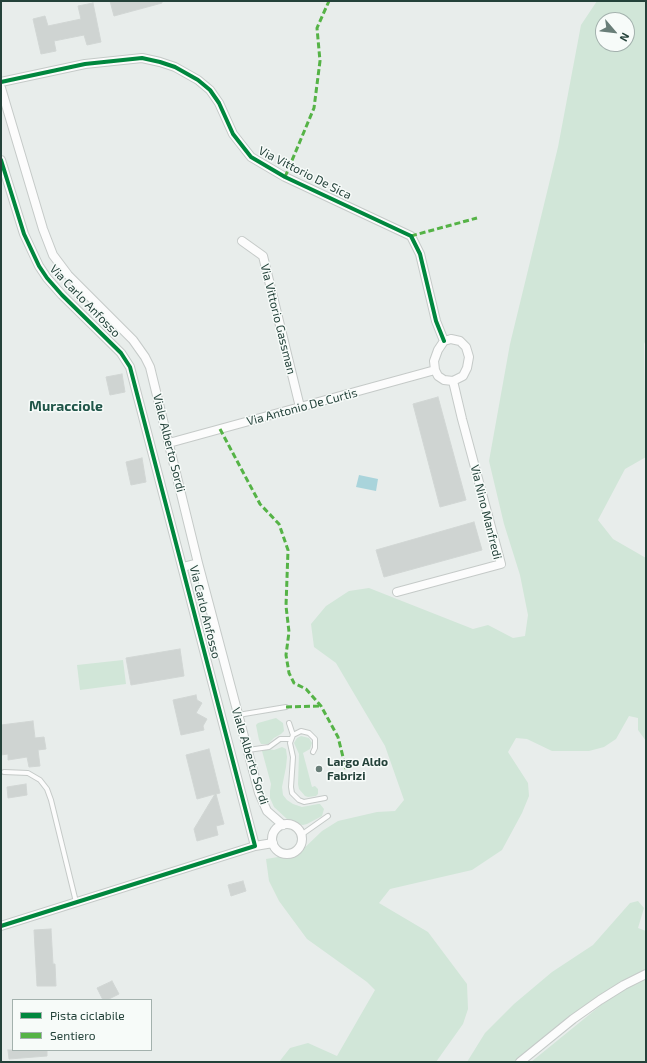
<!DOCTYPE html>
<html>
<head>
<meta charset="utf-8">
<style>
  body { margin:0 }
  #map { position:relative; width:647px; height:1063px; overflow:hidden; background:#e8edeb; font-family:"Exo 2",sans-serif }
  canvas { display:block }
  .frame { position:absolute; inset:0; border:2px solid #24423a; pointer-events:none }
  .legend { position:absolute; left:12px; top:999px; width:140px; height:52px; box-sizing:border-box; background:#f7fbf9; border:1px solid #a3b1ad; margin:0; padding:5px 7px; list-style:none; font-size:12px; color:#24423a }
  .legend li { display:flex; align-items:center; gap:8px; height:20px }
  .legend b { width:20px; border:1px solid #a3b1ad }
  .north { position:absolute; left:595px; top:12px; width:40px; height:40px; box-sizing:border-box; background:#f7fbf9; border:1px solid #a3b1ad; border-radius:50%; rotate:118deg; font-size:11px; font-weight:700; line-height:16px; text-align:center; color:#24423a }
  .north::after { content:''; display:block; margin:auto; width:14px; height:18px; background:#697e78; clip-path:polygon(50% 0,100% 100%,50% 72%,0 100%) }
</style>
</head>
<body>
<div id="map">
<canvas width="647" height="1063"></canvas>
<div class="frame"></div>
<ul class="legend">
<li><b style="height:5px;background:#00873e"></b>Pista ciclabile</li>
<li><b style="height:5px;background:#55b346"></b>Sentiero</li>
</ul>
<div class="north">N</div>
</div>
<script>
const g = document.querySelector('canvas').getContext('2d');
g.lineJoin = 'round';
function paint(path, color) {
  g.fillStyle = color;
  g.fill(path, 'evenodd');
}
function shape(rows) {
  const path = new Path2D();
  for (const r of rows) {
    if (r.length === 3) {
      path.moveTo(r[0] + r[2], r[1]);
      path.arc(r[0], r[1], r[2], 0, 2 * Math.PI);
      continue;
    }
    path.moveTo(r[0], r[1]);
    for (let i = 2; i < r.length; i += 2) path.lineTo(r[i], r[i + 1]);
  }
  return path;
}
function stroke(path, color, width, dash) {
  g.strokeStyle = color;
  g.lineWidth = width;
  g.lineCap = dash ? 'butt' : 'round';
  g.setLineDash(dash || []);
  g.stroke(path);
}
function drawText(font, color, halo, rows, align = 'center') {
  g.font = font + ' "Exo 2",sans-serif';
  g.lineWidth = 3;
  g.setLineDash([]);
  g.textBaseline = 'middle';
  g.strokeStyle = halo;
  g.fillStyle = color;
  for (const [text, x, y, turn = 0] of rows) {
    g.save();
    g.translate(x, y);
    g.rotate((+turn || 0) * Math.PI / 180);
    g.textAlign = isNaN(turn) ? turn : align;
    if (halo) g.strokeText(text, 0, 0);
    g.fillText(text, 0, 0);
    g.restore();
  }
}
const green = shape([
  [597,1,646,1,646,340,644,344,646,457,625,469,598,520,613,539,646,558,646,741,638,730,638,718,629,716,616,739,604,747,589,751,552,751,527,739,516,738,508,752,528,783,529,796,522,813,502,850,472,870,390,889,379,903,428,932,467,984,468,1009,463,1024,436,1062,279,1062,290,1048,308,1043,337,1056,375,990,367,982,307,939,279,901,269,881,266,859,278,857,296,856,322,831,338,821,377,812,395,811,404,800,385,746,336,663,314,647,311,624,326,606,349,591,369,588,473,629,488,625,513,638,525,636,528,615,520,575,504,524,489,461,510,344,558,147,581,25],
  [603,20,627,20,627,44,603,44],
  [123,660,126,684,80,690,77,665],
  [276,718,283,723,284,731,281,734,274,738,268,744,261,744,259,740,256,725,258,723],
  [301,736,309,738,312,743,310,749,303,753,312,787,315,786,318,789,318,794,316,796,308,797,305,796,299,789,298,784,299,754,294,743,297,738],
  [282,747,286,749,287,757,286,767,282,787,283,795,287,800,293,804,302,807,318,804,320,804,324,809,322,816,307,824,303,825,297,824,287,819,274,807,270,798,270,791,271,784,262,751,268,749,274,750],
  [638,901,644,908,638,928,646,931,646,969,624,980,581,1009,514,1062,467,1062,485,1033,514,1004,552,972,593,945,630,903],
  [646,979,646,1062,531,1062,606,1001,633,984]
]);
const water = shape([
  [359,475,378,479,376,491,356,487]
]);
const building = shape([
  [110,1,162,1,162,3,114,16,110,1],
  [93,3,101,42,87,45,84,35,54,41,56,51,41,54,33,19,45,16,48,26,81,19,78,6,93,3],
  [122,374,125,392,110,395,106,377,122,374],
  [438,397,466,500,440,507,413,404,438,397],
  [142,458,146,482,131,485,126,462,142,458],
  [474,522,482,550,384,577,376,550,474,522],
  [180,649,184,676,131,685,126,658,180,649],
  [196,695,197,700,202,703,196,713,207,719,203,726,204,730,181,735,173,700,196,695],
  [33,721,35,738,44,737,46,749,38,750,40,766,29,767,27,757,8,760,8,754,1,755,1,725,33,721],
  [209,749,220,793,216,794,224,824,216,826,218,835,197,841,194,829,215,794,197,799,186,755,209,749],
  [26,784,27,795,8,798,7,787,26,784],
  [243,881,246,891,231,896,228,885,243,881],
  [51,929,53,964,55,964,56,986,37,986,34,930,51,929],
  [112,981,119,994,107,1000,103,1000,97,988,112,981],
  [8,1050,47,1050,47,1056,9,1059,8,1050]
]);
const lane = shape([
  [238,715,286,707],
  [289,723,293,735],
  [248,750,269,747,280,739,291,739],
  [313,752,315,748,315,739,309,733,301,731,293,735,290,743,293,757,291,787,292,793,299,800,304,802,325,798],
  [4,772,28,773,40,780,47,789,51,800,76,902],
  [301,835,328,816]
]);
const street = shape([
  [1,82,85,64,142,58,160,62,175,67,198,80,210,90,219,103,233,134,251,157,285,177,411,236,420,254,436,321,444,341],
  [1,88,43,229,53,255,68,275,133,340,145,357,150,367,198,563,259,793,267,811,283,825],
  [1,160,24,234,39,266,47,278,62,295,121,353,130,367,255,846,1,926],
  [242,241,263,256,300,407],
  [451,339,460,341,466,347,469,357,467,368,463,376,453,381,444,380,438,376,435,370,434,361,438,350,444,341,451,339],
  [169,443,435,370],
  [183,567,198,563],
  [397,592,501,564,462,419,453,381],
  [287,839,15],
  [255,846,273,843],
  [520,1062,573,1019,600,1000,624,985,646,974]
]);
const quiet = shape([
  [285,177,314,108,320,61,317,28,329,1],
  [411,236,477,218],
  [220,429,260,504,279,524,288,550,286,606,289,632,286,655,289,673,294,683,306,689,321,706,338,737,346,769],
  [286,707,321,706]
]);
const cycleway = shape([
  [1,82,85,64,142,58,160,62,175,67,198,80,210,90,219,103,233,134,251,157,285,177,411,236,420,254,436,321,444,341],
  [1,160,24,234,39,266,47,278,62,295,121,353,130,367,255,846,1,926]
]);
const markers = [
  [319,769,4,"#697e78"]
];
const streetNames = [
  ["Via Vittorio De Sica",305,173,27],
  ["Via Carlo Anfosso",85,301,46],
  ["Via Vittorio Gassman",278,319,76],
  ["Via Antonio De Curtis",302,407,-15],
  ["Viale Alberto Sordi",169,443,76],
  ["Via Nino Manfredi",486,512,76],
  ["Via Carlo Anfosso",205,612,76],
  ["Viale Alberto Sordi",250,756,73]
];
const poiNames = [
  ["Largo Aldo",327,762],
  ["Fabrizi",327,776]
];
const quarterNames = [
  ["Muracciole",66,406]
];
paint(green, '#d1e6d8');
paint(water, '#a9d4db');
paint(building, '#cfd4d2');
stroke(building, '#d1d6d4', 1);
stroke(lane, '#c5cac8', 6);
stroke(street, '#c5cac8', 10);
stroke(lane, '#fcfcfc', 4);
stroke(street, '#fcfcfc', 8);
stroke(quiet, '#55b346', 3, [6, 3]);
stroke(cycleway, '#00873e', 4);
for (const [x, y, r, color] of markers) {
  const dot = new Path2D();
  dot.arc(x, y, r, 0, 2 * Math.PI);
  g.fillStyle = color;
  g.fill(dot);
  stroke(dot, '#f7fbf9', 1.5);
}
drawText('12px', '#24423a', '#f7fbf9', streetNames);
drawText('bold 12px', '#24423a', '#f7fbf9', poiNames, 'left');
drawText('bold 14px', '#1f5548', '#f7fbf9', quarterNames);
</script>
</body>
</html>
